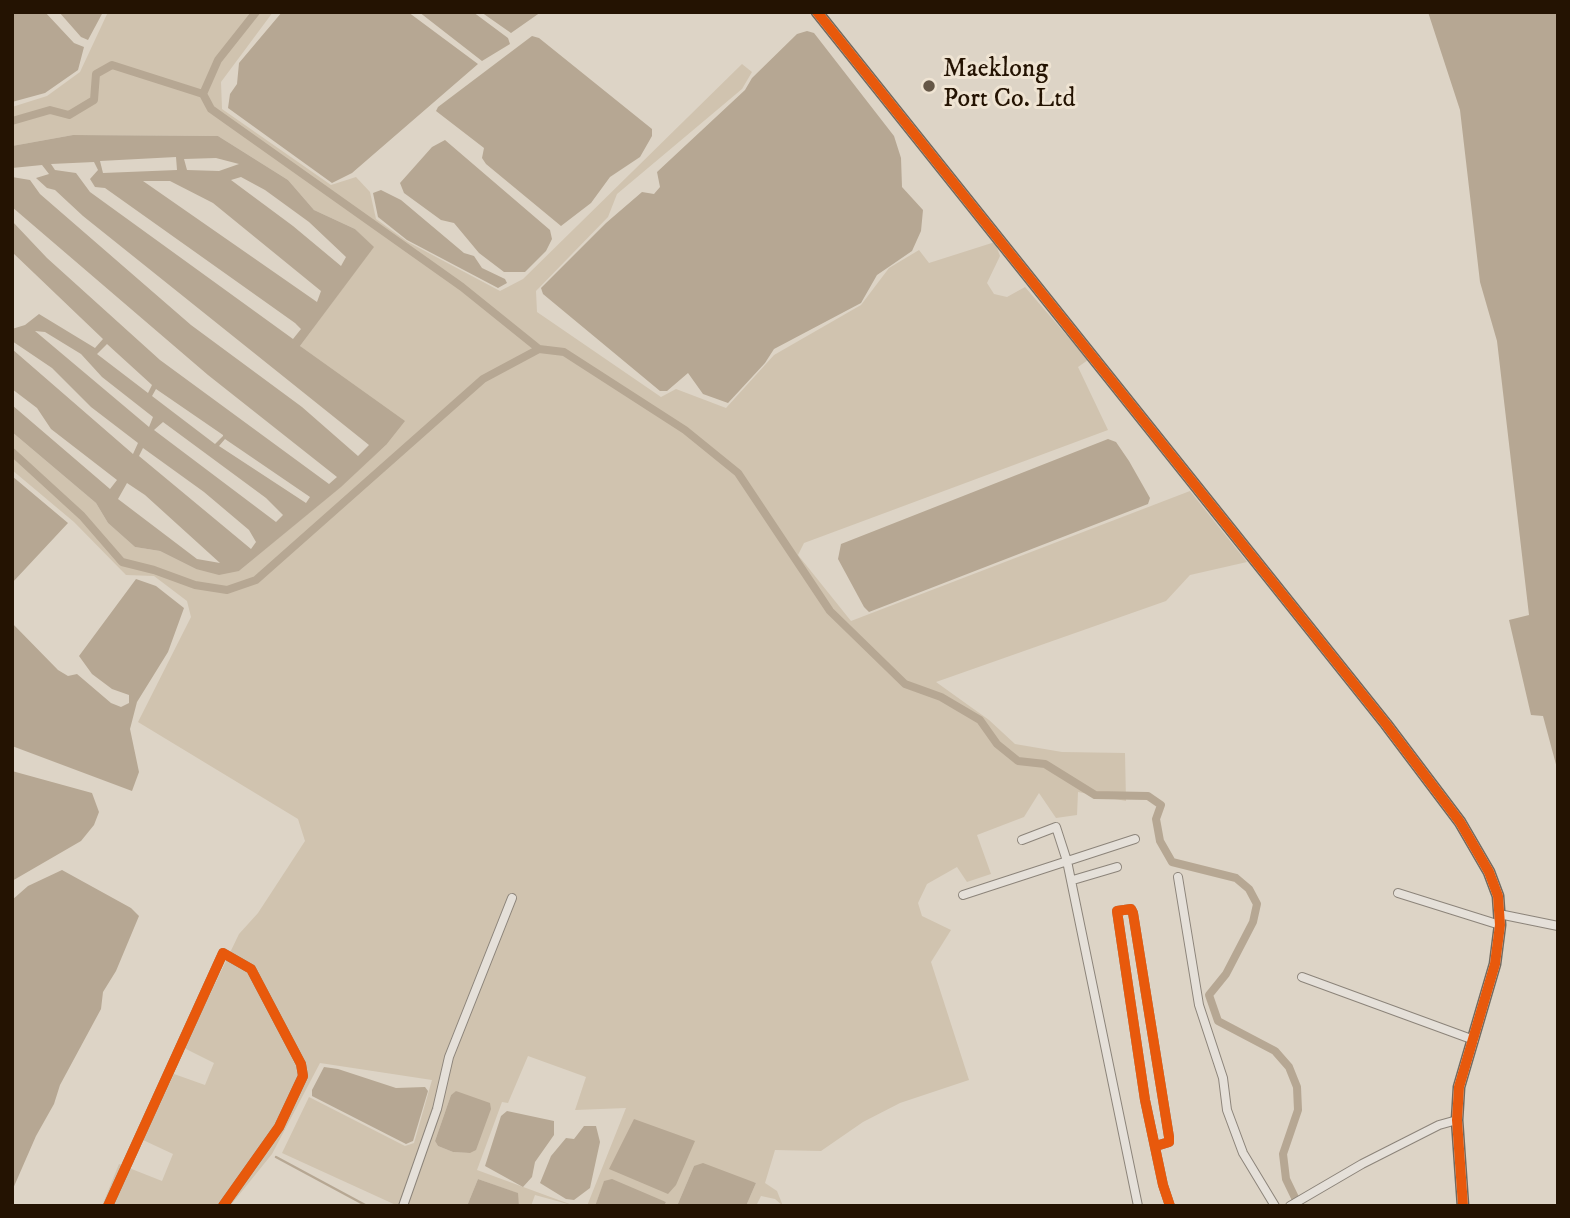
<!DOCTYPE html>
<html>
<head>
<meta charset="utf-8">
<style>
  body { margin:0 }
  #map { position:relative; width:1570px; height:1218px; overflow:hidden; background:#ddd4c6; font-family:"IM FELL DW Pica",serif }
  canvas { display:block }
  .frame { position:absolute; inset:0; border:14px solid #241302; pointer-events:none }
</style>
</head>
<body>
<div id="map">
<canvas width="1570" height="1218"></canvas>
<div class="frame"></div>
</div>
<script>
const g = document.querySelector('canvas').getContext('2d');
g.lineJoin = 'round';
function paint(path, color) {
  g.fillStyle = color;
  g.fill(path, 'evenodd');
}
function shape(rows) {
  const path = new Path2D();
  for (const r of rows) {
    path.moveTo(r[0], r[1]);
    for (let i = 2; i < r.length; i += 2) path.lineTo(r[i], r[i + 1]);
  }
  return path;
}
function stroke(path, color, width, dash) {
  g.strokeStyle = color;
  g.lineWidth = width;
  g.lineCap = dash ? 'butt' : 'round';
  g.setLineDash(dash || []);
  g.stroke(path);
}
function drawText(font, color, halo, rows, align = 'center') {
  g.font = font + ' "IM FELL DW Pica",serif';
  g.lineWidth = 6;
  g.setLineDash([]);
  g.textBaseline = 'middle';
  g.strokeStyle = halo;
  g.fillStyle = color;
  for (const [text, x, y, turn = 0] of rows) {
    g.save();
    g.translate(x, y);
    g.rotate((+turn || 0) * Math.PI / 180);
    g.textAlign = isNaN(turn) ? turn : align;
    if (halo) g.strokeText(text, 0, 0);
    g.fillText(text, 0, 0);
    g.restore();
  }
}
const green = shape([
  [108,12,273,12,221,82,222,109,331,185,356,177,370,192,376,219,408,242,500,291,523,279,742,64,752,72,742,89,617,194,608,217,536,291,537,312,661,397,676,389,726,408,774,355,861,305,889,268,919,250,929,263,995,242,1000,256,987,283,994,294,1007,297,1025,287,1088,360,1078,367,1108,430,804,543,798,555,851,621,1190,491,1247,562,1190,575,1166,601,936,682,989,720,1015,744,1062,752,1125,753,1126,801,1078,792,1077,815,1056,818,1039,793,1024,817,977,835,991,874,967,882,957,867,927,884,918,903,922,916,951,930,931,962,969,1080,900,1103,863,1122,821,1151,775,1150,765,1183,777,1191,783,1206,775,1199,761,1196,756,1206,746,1206,756,1183,694,1166,677,1206,664,1206,666,1202,604,1182,595,1206,587,1206,626,1108,575,1110,586,1077,528,1056,508,1103,502,1102,477,1170,575,1206,535,1195,531,1206,519,1206,517,1193,478,1179,467,1206,398,1206,282,1153,309,1097,405,1146,414,1143,432,1080,320,1063,272,1154,230,1206,102,1206,119,1164,162,1181,173,1154,143,1140,174,1074,205,1085,214,1063,184,1048,239,934,258,913,305,841,298,819,138,722,191,617,187,601,154,576,126,575,74,522,12,470,12,432,96,503,108,523,135,547,160,551,196,569,239,571,340,487,386,445,300,346,373,247,355,229,314,210,288,180,218,136,73,135,12,146,12,107,47,96,80,72],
  [457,1091,470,1153,453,1152,438,1146,435,1141,451,1095]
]);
const water = shape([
  [12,12,45,12,74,43,84,47,78,70,45,93,12,102],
  [59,12,103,12,88,40,81,37],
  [282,12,408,12,478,64,352,173,332,183,228,108,230,94,237,84,239,63],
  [419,12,473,12,508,38,510,44,482,61],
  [481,12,541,12,511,33],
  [1428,12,1558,12,1558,772,1543,716,1531,715,1509,620,1529,615,1497,341,1480,282,1460,110],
  [807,31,814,33,894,136,901,158,902,187,923,210,921,231,912,251,877,275,861,303,774,349,765,363,728,403,703,394,688,373,667,391,660,391,543,294,541,288,606,223,642,192,654,194,660,187,657,172,745,90,752,78,797,34],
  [532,36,539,38,652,129,652,136,640,157,610,177,591,203,561,226,486,164,482,158,484,148,436,111,438,107],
  [73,135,218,136,288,180,314,210,355,229,374,247,300,346,405,421,386,445,341,487,239,571,219,575,196,569,160,551,135,547,108,523,96,503,12,432,12,405,110,489,117,480,51,429,37,408,12,389,12,349,133,454,138,443,91,407,52,368,12,341,12,329,25,325,39,314,95,348,103,339,12,252,12,221,47,258,160,360,329,484,337,477,208,375,12,207,12,177,30,180,40,194,191,325,302,407,358,456,369,445,83,216,55,190,47,188,36,178,49,174,42,165,12,168,12,146],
  [176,157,177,170,103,173,100,161],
  [216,158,239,164,219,171,187,170,184,159],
  [94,162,98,170,90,179,95,187,105,188,295,323,301,329,293,339,90,192,76,173,55,170,51,164],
  [241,177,265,190,309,222,346,257,341,266,293,226,231,180],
  [143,181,170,181,213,203,321,291,317,302],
  [35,331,45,332,81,354,102,377,153,417,149,427],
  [107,344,152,385,148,393,97,354],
  [156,389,223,435,223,436,215,444,152,396],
  [163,422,266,498,283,515,276,522,154,430],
  [225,439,310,497,306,503,219,446],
  [143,448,204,492,249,530,256,542,251,549,139,456],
  [127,483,145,495,220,563,197,559,118,499],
  [445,140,550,230,552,239,546,251,525,272,504,272,479,253,454,223,441,220,404,193,400,183,432,147],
  [381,190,401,200,464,253,474,256,482,268,505,279,507,283,498,288,407,240,378,217,373,193],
  [1108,439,1116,442,1129,461,1150,498,1148,504,869,612,864,607,838,559,841,544],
  [12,476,68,523,12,583],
  [136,579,156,586,184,608,168,652,137,702,130,729,139,772,132,791,12,746,12,623,58,670,68,676,77,674,111,703,121,707,129,703,129,695,112,689,92,674,79,656],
  [12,771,92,793,99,812,94,825,81,841,12,881],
  [62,870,131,908,139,916,116,971,103,992,101,1009,60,1085,54,1104,36,1136,12,1191,12,900,28,886],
  [324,1067,338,1069,396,1088,425,1087,428,1091,413,1141,406,1144,312,1096,312,1090],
  [456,1091,490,1103,491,1109,476,1150,470,1153,453,1152,438,1146,435,1141,451,1095],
  [507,1111,554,1121,554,1135,535,1162,532,1177,523,1187,485,1166,501,1116],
  [634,1119,695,1141,676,1185,668,1194,609,1169],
  [584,1126,596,1126,600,1142,590,1188,574,1200,566,1199,540,1183,551,1156,566,1138,574,1139],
  [703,1163,756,1183,746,1206,677,1206,694,1166],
  [478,1179,518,1193,519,1206,467,1206],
  [612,1179,666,1202,664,1206,595,1206,604,1181]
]);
const stream = shape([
  [276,1157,367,1206]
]);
const canal = shape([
  [256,12,218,60,203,94,211,109,462,287,539,349],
  [12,121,50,110,69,115,94,100,96,74,112,65,203,94],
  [12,452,82,516,122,562,154,570,195,585,227,590,256,580,483,379,539,349,564,352,685,430,738,473,830,611,905,684,941,697,980,720,997,744,1018,761,1045,764,1095,795,1148,796,1161,805,1156,819,1160,841,1172,862,1236,878,1249,889,1257,904,1253,922,1226,974,1209,995,1218,1021,1275,1051,1289,1067,1297,1087,1298,1110,1283,1154,1286,1179,1299,1206]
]);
const street = shape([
  [1022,840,1056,827,1067,861,1138,1206],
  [1178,877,1199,1005,1223,1078,1227,1110,1243,1153,1275,1206],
  [1073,880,1117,867],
  [1398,893,1500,925],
  [963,895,1135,839],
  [1499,914,1558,926],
  [1302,977,1474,1040],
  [1156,1146,1169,1142,1169,1137,1133,913,1131,909,1117,911,1145,1100,1163,1185,1170,1206],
  [108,1206,223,953,251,969,301,1064,303,1076,279,1127,223,1206],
  [403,1206,437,1109,449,1057,512,898],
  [1290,1206,1362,1164,1439,1125,1457,1120]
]);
const secondary = shape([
  [817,12,1386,724,1460,822,1489,872,1498,896,1500,925,1495,964,1459,1087,1457,1120,1463,1206]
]);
const cycleway = shape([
  [817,12,1386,724,1460,822,1489,872,1498,896,1500,925,1495,964,1459,1087,1457,1120,1463,1206],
  [1156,1146,1169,1142,1169,1137,1133,913,1131,909,1117,911,1145,1100,1163,1185,1170,1206],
  [108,1206,223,953,251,969,301,1064,303,1076,279,1127,223,1206]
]);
const markers = [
  [929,86,7,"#655747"]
];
const poiNames = [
  ["Maeklong",943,71],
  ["Port Co. Ltd",943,101]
];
paint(green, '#d0c3af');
paint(water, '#b6a793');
stroke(stream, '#b6a793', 2.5);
stroke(canal, '#b6a793', 8);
stroke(street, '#8c847a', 10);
stroke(secondary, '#716a60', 13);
stroke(street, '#e5e0d9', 8);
stroke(secondary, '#e5e0d9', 10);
stroke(cycleway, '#e8590c', 10);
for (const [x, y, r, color] of markers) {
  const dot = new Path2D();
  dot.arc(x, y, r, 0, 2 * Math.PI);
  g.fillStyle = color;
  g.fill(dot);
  stroke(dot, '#efe4d3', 2.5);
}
drawText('26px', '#241302', '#efe4d3', poiNames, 'left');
</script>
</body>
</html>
